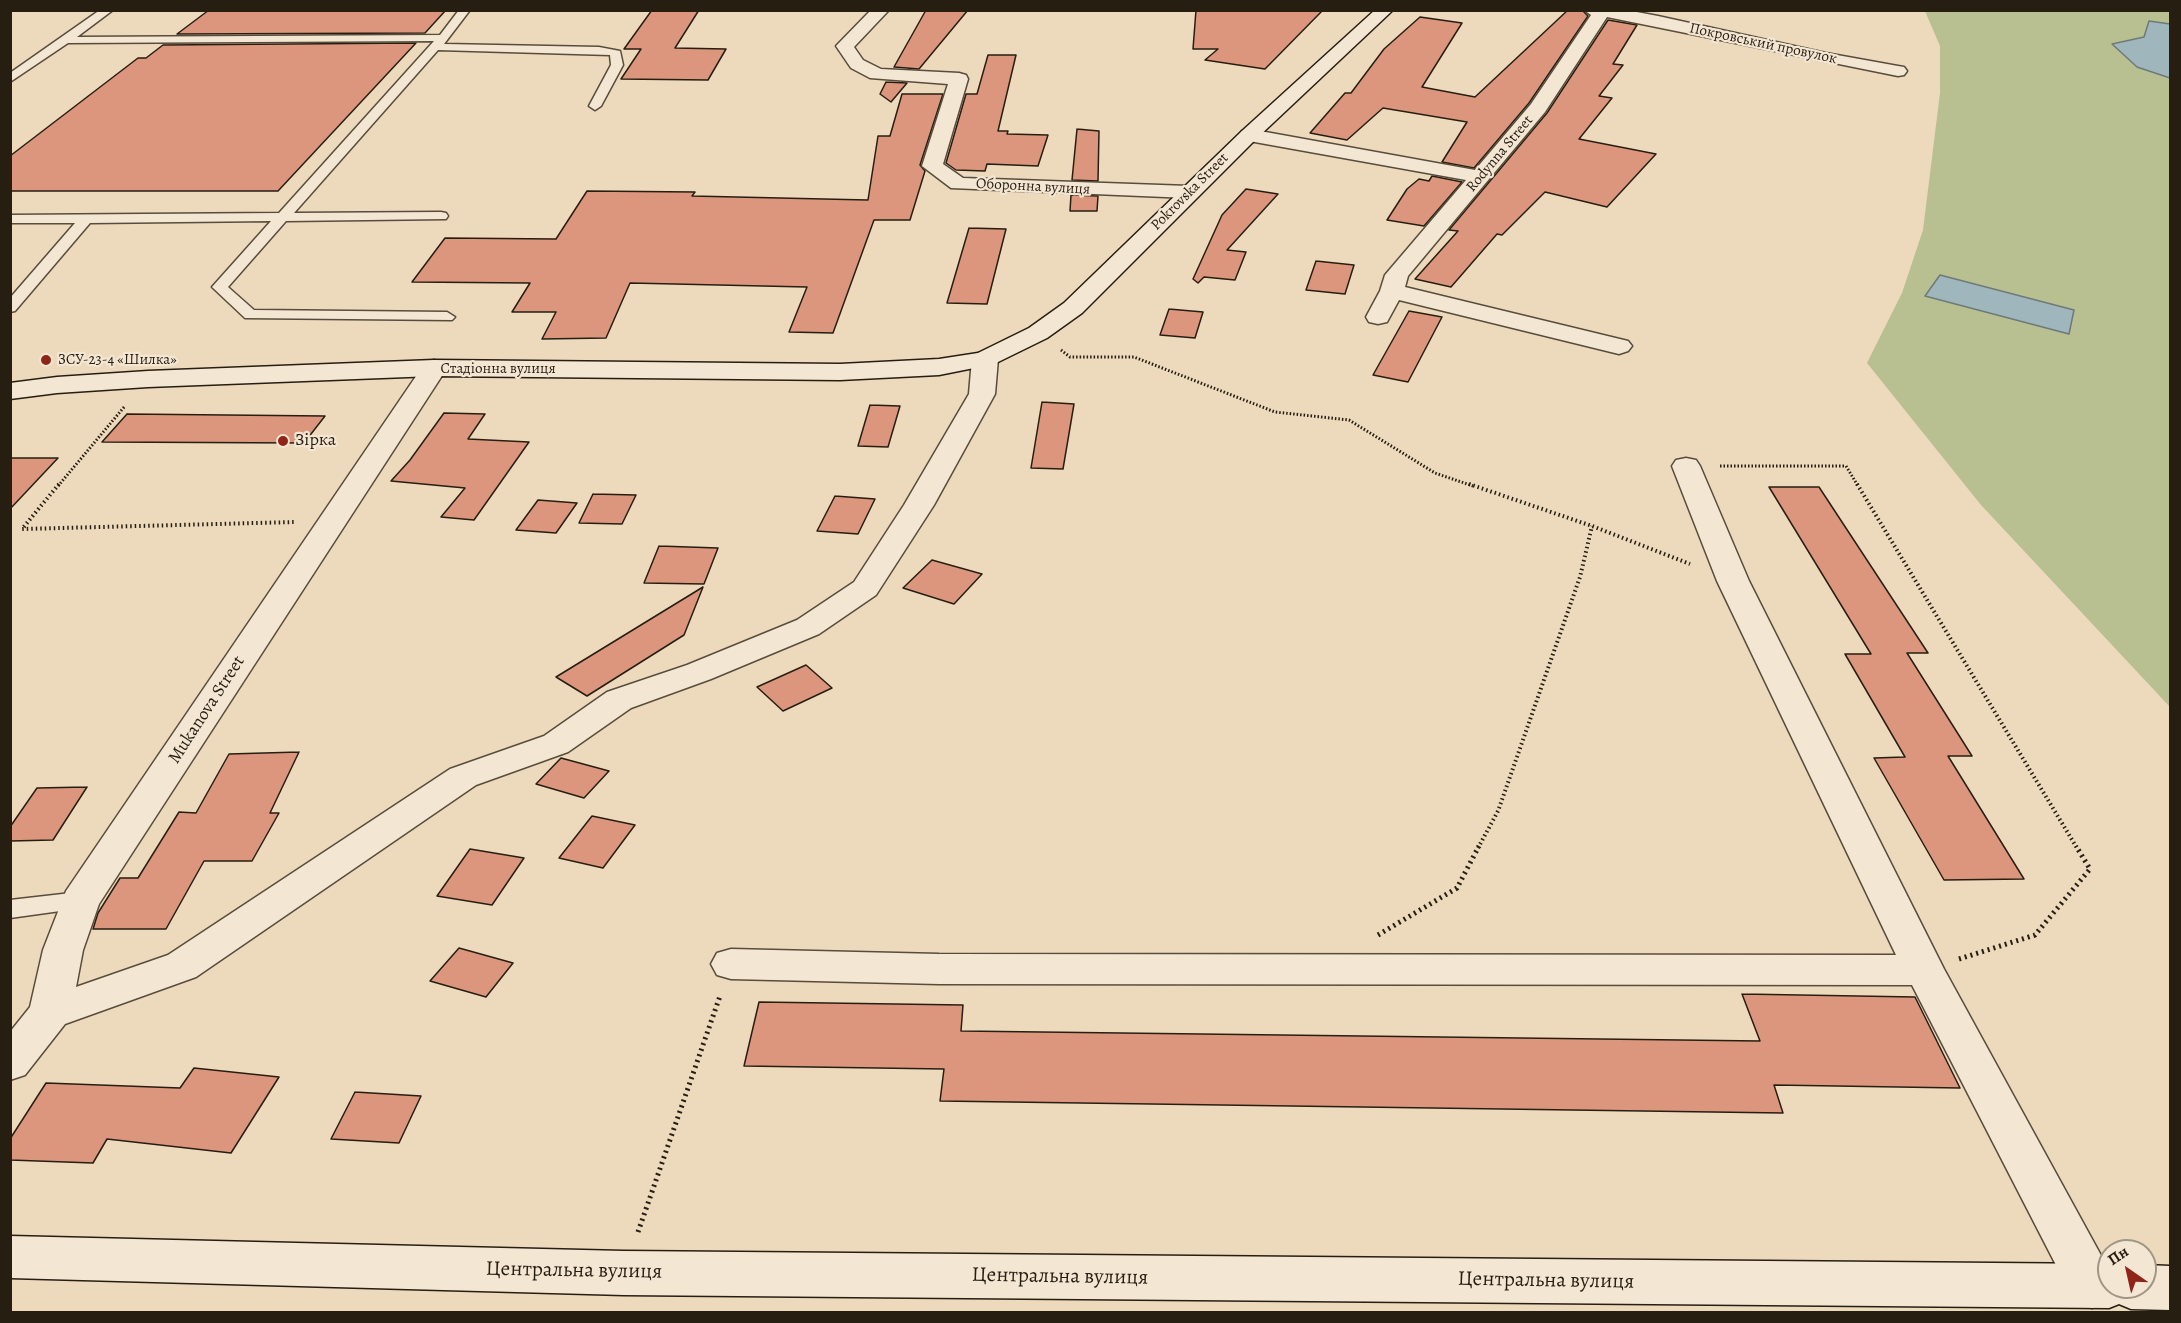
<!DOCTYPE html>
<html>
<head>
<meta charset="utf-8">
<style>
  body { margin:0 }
  #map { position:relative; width:2181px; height:1323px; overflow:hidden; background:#edd9bc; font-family:Alegreya,serif }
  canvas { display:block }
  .frame { position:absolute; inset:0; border:12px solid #271e12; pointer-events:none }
  .north { position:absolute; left:2097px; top:1239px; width:60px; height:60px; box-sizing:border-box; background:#f3e6d3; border:2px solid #a19686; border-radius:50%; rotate:326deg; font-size:16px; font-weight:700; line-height:24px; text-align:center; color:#271e12 }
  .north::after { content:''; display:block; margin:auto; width:21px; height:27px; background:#8f2418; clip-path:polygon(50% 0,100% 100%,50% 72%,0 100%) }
</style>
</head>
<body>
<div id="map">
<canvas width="2181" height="1323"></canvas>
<div class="frame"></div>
<div class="north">Пн</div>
</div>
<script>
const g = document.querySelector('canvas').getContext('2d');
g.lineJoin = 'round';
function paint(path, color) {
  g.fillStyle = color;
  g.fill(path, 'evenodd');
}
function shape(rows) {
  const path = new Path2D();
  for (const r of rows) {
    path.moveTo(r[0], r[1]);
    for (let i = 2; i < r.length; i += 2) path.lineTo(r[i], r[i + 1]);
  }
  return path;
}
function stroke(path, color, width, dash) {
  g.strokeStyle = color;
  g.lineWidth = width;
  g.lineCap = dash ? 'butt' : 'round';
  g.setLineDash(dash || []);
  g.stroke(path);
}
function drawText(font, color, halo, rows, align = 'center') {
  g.font = font + ' Alegreya,serif';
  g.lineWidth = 4.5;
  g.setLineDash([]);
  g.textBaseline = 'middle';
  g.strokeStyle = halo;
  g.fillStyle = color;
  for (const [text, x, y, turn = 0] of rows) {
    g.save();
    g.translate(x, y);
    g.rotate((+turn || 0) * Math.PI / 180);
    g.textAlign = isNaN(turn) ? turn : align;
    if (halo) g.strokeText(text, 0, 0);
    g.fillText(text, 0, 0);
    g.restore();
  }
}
const green = shape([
  [1925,11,2170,11,2170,24,2149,21,2144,37,2113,44,2170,77,2170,707,1981,505,1867,363,1902,293,1923,230,1940,93,1940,46],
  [1926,295,2073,310,2069,334]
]);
const water = shape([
  [2149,21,2170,24,2170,78,2137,67,2112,44,2144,37,2149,21],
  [1940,275,2074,310,2069,334,1925,296,1940,275]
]);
const building = shape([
  [209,10,446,10,425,33,177,34,209,10],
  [652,10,699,10,675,48,726,49,708,80,621,79,641,49,624,49,652,10],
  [926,10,968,10,919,69,894,67,926,10],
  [1196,10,1323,10,1265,69,1205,60,1218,49,1193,49,1196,10],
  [1568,10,1582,10,1588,16,1529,103,1474,168,1442,162,1467,122,1383,108,1347,140,1310,133,1345,93,1351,93,1384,49,1420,17,1462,23,1422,87,1475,97,1568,10],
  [1608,20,1637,25,1613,64,1623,65,1599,96,1612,98,1579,139,1656,154,1607,207,1545,192,1502,235,1497,234,1451,287,1415,279,1458,231,1449,230,1547,113,1608,20],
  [416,43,278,191,10,191,10,156,138,58,146,58,163,45,416,43],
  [988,55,1016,55,998,131,1008,131,1007,134,1048,135,1038,166,987,164,985,171,956,170,946,163,966,94,977,94,988,55],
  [886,82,907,83,891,102,880,94,886,82],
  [902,94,943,94,920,165,925,171,910,220,874,220,833,333,789,332,807,287,630,283,606,338,542,339,556,312,512,312,530,283,412,282,445,238,556,239,587,191,695,192,692,196,868,200,878,136,890,136,902,94],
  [1077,129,1099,131,1098,181,1072,180,1077,129],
  [1432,176,1462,182,1424,226,1387,220,1407,189,1419,179,1429,181,1432,176],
  [1246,189,1278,194,1227,250,1246,252,1235,280,1204,277,1198,283,1193,279,1222,215,1246,189],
  [1071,195,1098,196,1097,211,1070,211,1071,195],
  [969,228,1006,229,987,304,947,303,969,228],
  [1316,261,1354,265,1345,294,1306,290,1316,261],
  [1169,309,1203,312,1195,338,1160,335,1169,309],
  [1409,311,1442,317,1408,382,1373,375,1409,311],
  [1042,402,1074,404,1063,469,1031,468,1042,402],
  [870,405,900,406,888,447,858,446,870,405],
  [444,413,485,414,468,439,529,442,474,520,441,517,465,488,391,481,410,460,444,413],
  [127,414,325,416,304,443,102,442,127,414],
  [10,458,58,458,10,509,10,458],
  [1769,487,1819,487,1928,653,1907,653,1972,756,1948,756,2024,879,1944,880,1874,758,1905,757,1845,654,1871,654,1769,487],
  [593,494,636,495,622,524,579,523,593,494],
  [835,496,875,499,858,534,817,531,835,496],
  [538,500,577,503,556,533,516,530,538,500],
  [659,546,718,548,704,584,644,583,659,546],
  [932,560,982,574,954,604,903,588,932,560],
  [703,587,684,635,587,696,556,677,703,587],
  [806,665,832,688,783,711,757,687,806,665],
  [299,752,270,813,279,813,252,861,204,861,166,929,93,929,98,913,120,878,138,878,179,812,196,813,229,754,299,752],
  [561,758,609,771,584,798,536,784,561,758],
  [87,787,53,840,10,841,10,827,37,788,87,787],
  [592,816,635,825,603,868,559,858,592,816],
  [470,849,524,858,492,905,437,896,470,849],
  [459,948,513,963,486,997,430,981,459,948],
  [1742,994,1915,997,1960,1088,1774,1085,1783,1113,940,1101,944,1069,744,1066,759,1002,963,1005,961,1031,1760,1041,1742,994],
  [194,1068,279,1077,231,1153,107,1139,93,1163,10,1160,10,1139,46,1083,180,1088,194,1068],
  [355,1092,421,1096,399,1143,331,1139,355,1092]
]);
const pathFar2 = shape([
  [1061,350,1070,357,1134,357,1275,412,1349,420,1435,473,1473,486],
  [1720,466,1846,466,1858,486],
  [58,486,125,406]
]);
const pathFar1 = shape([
  [59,484,22,529,295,522],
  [1469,484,1592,526,1690,564],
  [1857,484,2077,848],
  [1478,848,1498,811,1580,577,1592,526]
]);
const path = shape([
  [1378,935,1457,888,1479,846],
  [1959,959,2035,935,2090,869,2076,846],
  [638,1232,720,996]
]);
const lane = shape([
  [100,10,113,10,77,37,440,35,459,10,470,10,444,44,599,47,620,51,623,65,601,106,595,110,589,106,611,65,610,55,438,50,294,213,441,212,446,213,448,216,446,219,286,221,228,287,254,310,447,312,455,317,452,320,245,318,212,287,271,221,90,223,15,311,10,312,10,298,75,223,10,223,10,215,279,213,434,41,68,43,10,82,10,73,100,10],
  [80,892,89,895,92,901,89,907,10,918,10,900,80,892]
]);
const street = shape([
  [871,10,889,10,854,47,863,60,881,69,959,73,966,75,968,79,943,164,963,178,1189,186,1197,187,1200,192,1197,197,1189,198,951,188,922,166,948,84,870,78,851,68,836,46,871,10],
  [1584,10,1626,10,1658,16,1826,53,1898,66,1904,67,1907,71,1904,75,1898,76,1607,17,1545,112,1408,276,1405,287,1628,341,1632,346,1628,351,1619,354,1399,300,1387,322,1378,324,1369,322,1366,317,1380,291,1385,275,1466,180,1249,141,1242,139,1239,135,1242,131,1249,129,1475,170,1531,104,1591,15,1584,10],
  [985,351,994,354,998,359,995,394,934,505,876,595,819,634,711,679,631,708,568,752,476,785,196,977,65,1024,25,1075,10,1080,10,1032,30,1007,43,950,66,891,425,363,434,360,443,363,447,368,99,904,83,950,76,987,168,955,450,769,544,736,607,692,687,665,797,620,854,582,904,505,969,394,972,359,976,354,985,351],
  [1686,458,1696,460,1700,466,1749,581,1944,969,2109,1270,2109,1287,2116,1287,2109,1302,2092,1308,2075,1302,1912,985,939,984,731,979,717,975,711,964,717,953,731,949,939,954,1896,955,1717,581,1672,466,1676,460,1686,458]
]);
const secondary = shape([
  [1375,10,1393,10,1256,139,1082,313,1047,338,994,364,939,375,840,380,434,376,148,387,57,393,10,399,10,383,57,377,148,371,434,360,840,364,939,359,978,353,1029,328,1064,303,1242,131,1375,10],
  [10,1236,624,1251,2109,1264,2109,1287,2145,1287,2145,1265,2170,1266,2170,1310,2131,1309,2119,1304,2109,1308,624,1295,10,1278,10,1236]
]);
const markers = [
  [46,360,6,"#8f2418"],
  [283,441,6,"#8f2418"]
];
const farStreetnames = [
  ["Покровський провулок",1763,44,12],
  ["Rodynna Street",1500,154,-50],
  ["Оборонна вулиця",1033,187,3],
  ["Pokrovska Street",1190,192,-45],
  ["Стадіонна вулиця",498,369]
];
const farPoinames = [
  ["ЗСУ-23-4 «Шилка»",58,360]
];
const poiNames = [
  ["Зірка",295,441]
];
const streetNames = [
  ["Mukanova Street",207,710,-57]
];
const nearStreetnames = [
  ["Центральна вулиця",574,1271,1],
  ["Центральна вулиця",1060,1277,1],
  ["Центральна вулиця",1546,1281,1]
];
paint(green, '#b8bf91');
paint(water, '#9fb7bc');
stroke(water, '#6f7a78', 1.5);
paint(building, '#db967d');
stroke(building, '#271e12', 1.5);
stroke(lane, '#584d3c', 3);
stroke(street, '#584d3c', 3);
stroke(secondary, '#271e12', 3);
stroke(pathFar2, '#271e12', 3, [1.5, 2]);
stroke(pathFar1, '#271e12', 4, [1.5, 3]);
stroke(path, '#271e12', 5, [2, 4]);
paint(lane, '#f3e6d3');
paint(street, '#f3e6d3');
paint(secondary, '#f3e6d3');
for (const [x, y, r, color] of markers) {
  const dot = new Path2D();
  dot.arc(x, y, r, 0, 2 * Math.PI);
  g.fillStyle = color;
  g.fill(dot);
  stroke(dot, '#f3e6d3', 2);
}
drawText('15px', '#271e12', '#f3e6d3', farStreetnames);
drawText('15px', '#271e12', '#f3e6d3', farPoinames, 'left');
drawText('18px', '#271e12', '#f3e6d3', poiNames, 'left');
drawText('18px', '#271e12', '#f3e6d3', streetNames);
drawText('21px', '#271e12', '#f3e6d3', nearStreetnames);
</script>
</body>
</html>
